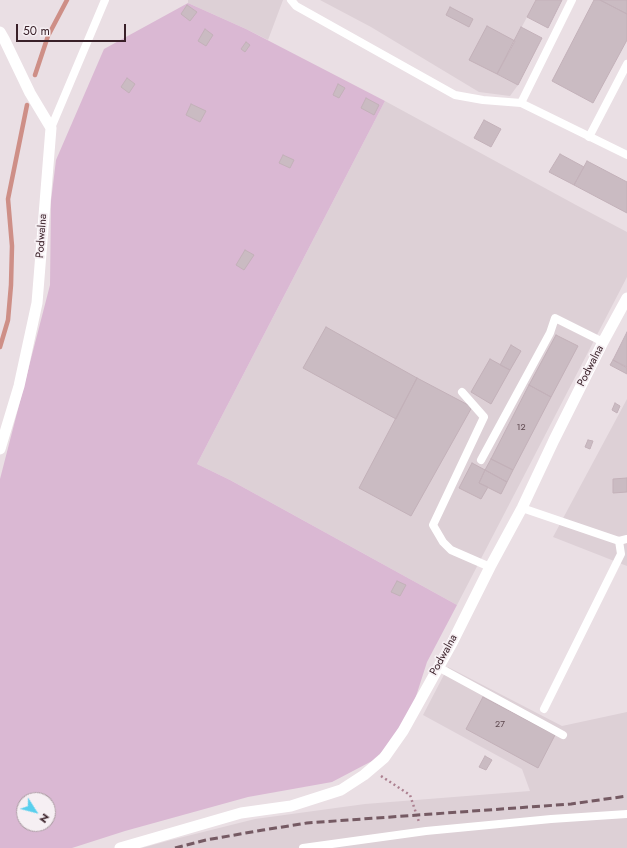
<!DOCTYPE html>
<html>
<head>
<meta charset="utf-8">
<style>
  body { margin:0 }
  #map { position:relative; width:627px; height:848px; overflow:hidden; background:#eadfe4; font-family:Jost,sans-serif }
  canvas { display:block }
  .north { position:absolute; left:16px; top:792px; width:40px; height:40px; box-sizing:border-box; background:#f6eff3; border:1px solid #aa9ca2; border-radius:50%; rotate:126deg; font-size:11px; font-weight:700; line-height:16px; text-align:center; color:#392028 }
  .north::after { content:''; display:block; margin:auto; width:14px; height:18px; background:#59cfed; clip-path:polygon(50% 0,100% 100%,50% 72%,0 100%) }
  .scale { position:absolute; left:16px; top:24px; width:110px; height:18px; box-sizing:border-box; border:2px solid #392028; border-top:0; padding-left:5px; font-size:12px; line-height:14px; white-space:nowrap; color:#392028; -webkit-text-stroke:3px #f6eff3; paint-order:stroke }
</style>
</head>
<body>
<div id="map">
<canvas width="627" height="848"></canvas>
<div class="north">N</div>
<div class="scale">50 m</div>
</div>
<script>
const g = document.querySelector('canvas').getContext('2d');
g.lineJoin = 'round';
function paint(path, color) {
  g.fillStyle = color;
  g.fill(path, 'evenodd');
}
function shape(rows) {
  const path = new Path2D();
  for (const r of rows) {
    path.moveTo(r[0], r[1]);
    for (let i = 2; i < r.length; i += 2) path.lineTo(r[i], r[i + 1]);
  }
  return path;
}
function stroke(path, color, width, dash) {
  g.strokeStyle = color;
  g.lineWidth = width;
  g.lineCap = dash ? 'butt' : 'round';
  g.setLineDash(dash || []);
  g.stroke(path);
}
function drawText(font, color, halo, rows, align = 'center') {
  g.font = font + ' Jost,sans-serif';
  g.lineWidth = 3.5;
  g.setLineDash([]);
  g.textBaseline = 'middle';
  g.strokeStyle = halo;
  g.fillStyle = color;
  for (const [text, x, y, turn = 0] of rows) {
    g.save();
    g.translate(x, y);
    g.rotate((+turn || 0) * Math.PI / 180);
    g.textAlign = isNaN(turn) ? turn : align;
    if (halo) g.strokeText(text, 0, 0);
    g.fillText(text, 0, 0);
    g.restore();
  }
}
const built = shape([
  [188,0,283,0,268,40,246,29,188,3],
  [320,0,536,0,497,74,518,85,510,96,479,92,371,27],
  [385,101,576,205,627,232,627,277,457,605,230,480,197,464],
  [627,399,627,566,553,537],
  [448,667,562,726,627,712,627,848,142,848,171,840,255,819,365,804,530,791,522,769,423,715]
]);
const green = shape([
  [188,3,246,29,385,101,197,464,230,480,457,605,427,662,410,715,387,747,372,761,332,782,248,797,125,831,72,848,0,848,0,479,50,285,51,201,56,160,104,49],
  [24,800,48,800,48,824,24,824]
]);
const stream = shape([
  [35,75,48,36,67,0],
  [0,347,8,320,11,285,12,246,8,199,27,105]
]);
const building = shape([
  [536,0,562,0,548,28,527,17,536,0],
  [594,0,600,0,627,14,627,40,593,103,552,81,594,0],
  [600,0,627,0,627,14,600,0],
  [187,5,197,12,190,21,181,14,187,5],
  [450,7,473,19,469,27,446,15,450,7],
  [487,26,515,41,497,74,469,60,487,26],
  [521,27,542,38,518,85,497,74,521,27],
  [205,29,213,35,206,46,198,41,205,29],
  [246,42,250,45,245,52,241,49,246,42],
  [127,78,135,84,129,93,121,87,127,78],
  [338,84,345,88,339,98,333,95,338,84],
  [366,98,379,105,374,115,361,108,366,98],
  [191,104,206,111,200,122,186,115,191,104],
  [484,120,501,129,491,147,474,138,484,120],
  [560,154,584,167,574,185,549,172,560,154],
  [283,155,294,160,290,168,279,163,283,155],
  [587,161,627,182,627,213,574,185,587,161],
  [245,250,254,255,244,270,236,265,245,250],
  [326,327,417,378,396,419,303,368,326,327],
  [627,332,627,367,613,360,627,332],
  [556,335,578,346,551,397,529,385,556,335],
  [511,345,521,351,510,370,500,365,511,345],
  [490,359,510,370,491,404,471,392,490,359],
  [613,360,627,368,627,374,610,365,613,360],
  [417,378,472,407,411,516,359,488,417,378],
  [529,385,551,397,513,470,491,459,529,385],
  [615,403,620,406,617,413,612,410,615,403],
  [588,440,593,441,590,449,585,447,588,440],
  [491,459,513,470,507,482,485,470,491,459],
  [472,463,485,470,479,483,488,487,481,499,459,488,472,463],
  [485,470,507,482,501,494,479,483,485,470],
  [627,478,627,492,613,493,613,479,627,478],
  [397,581,406,585,400,596,391,592,397,581],
  [483,697,555,735,538,768,466,729,483,697],
  [485,756,492,760,486,770,479,767,485,756]
]);
const path = shape([
  [381,776,410,795,419,822]
]);
const service = shape([
  [291,0,296,6,455,95,483,100,521,103,627,155],
  [521,103,572,0],
  [51,128,105,0],
  [589,137,627,64],
  [462,392,484,417,433,525,443,542,451,550,490,567],
  [481,460,550,333,555,318,603,342],
  [522,508,619,541,627,539],
  [438,667,563,735],
  [544,709,621,554,619,541],
  [303,848,426,831,489,825,551,819,627,814]
]);
const minor = shape([
  [0,32,4,39,30,93,51,128,37,303,19,386,0,449],
  [120,848,241,813,291,806,341,790,364,775,384,758,403,731,452,643,490,567,522,508,554,440,603,342,627,298]
]);
const rail = shape([
  [175,848,206,840,263,830,307,823,571,804,627,796]
]);
const numberNames = [
  ["12",521,428],
  ["27",500,725]
];
const streetNames = [
  ["Podwalna",42,236,-86],
  ["Podwalna",591,366,-63],
  ["Podwalna",444,655,-61]
];
paint(built, '#ddd0d6');
paint(green, '#dab8d3');
stroke(stream, '#ce8f87', 4.5);
paint(building, '#cabbc2');
stroke(building, '#c3b1b9', 1);
stroke(path, '#ac8090', 2.5, [2, 3]);
stroke(service, '#fff', 8);
stroke(minor, '#fff', 11);
stroke(rail, '#755a63', 3, [8, 4]);
drawText('9px', '#5d474e', null, numberNames);
drawText('11px', '#392028', '#f6eff3', streetNames);
</script>
</body>
</html>
